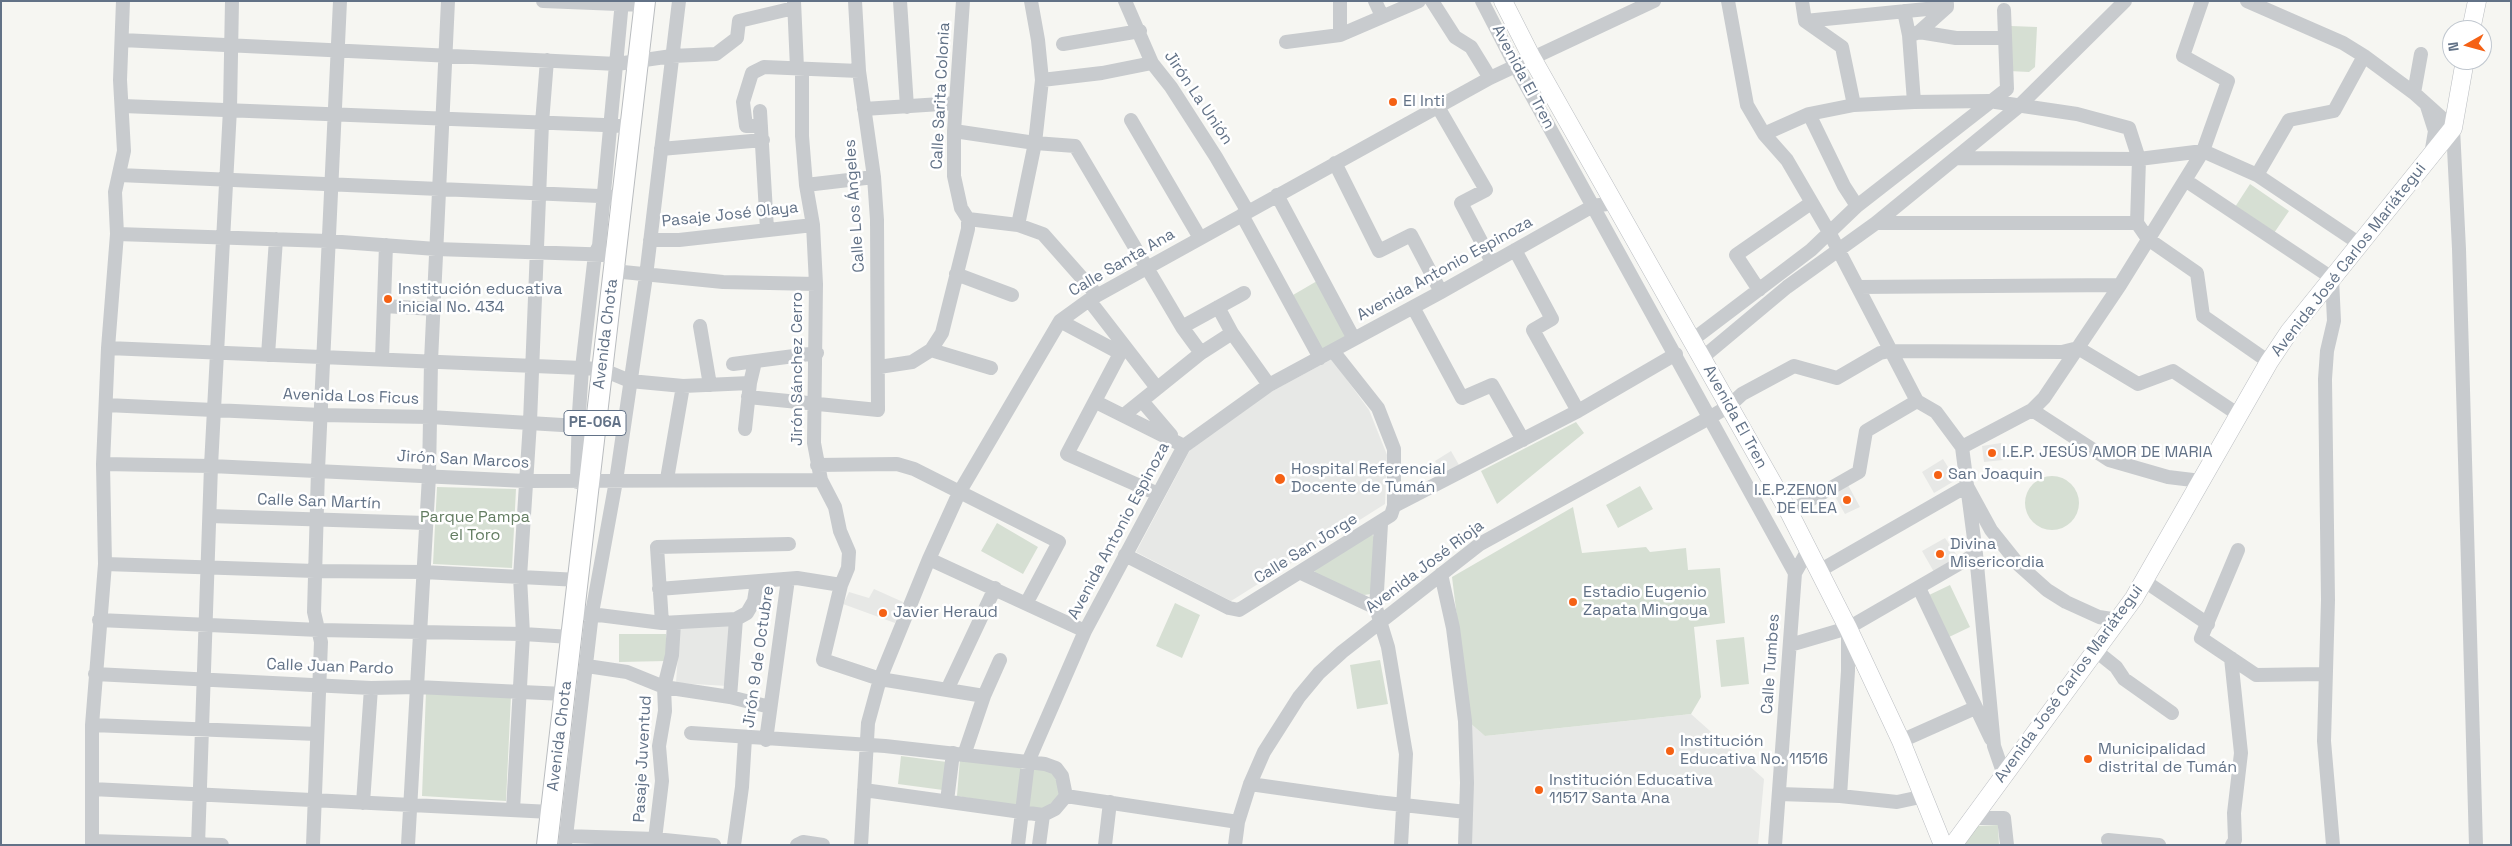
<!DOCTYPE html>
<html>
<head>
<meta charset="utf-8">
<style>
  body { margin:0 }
  #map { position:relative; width:2512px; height:846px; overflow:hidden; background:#f6f6f2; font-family:"Space Grotesk",sans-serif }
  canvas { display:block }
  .frame { position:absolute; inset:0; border:2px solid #627287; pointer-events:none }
  .north { position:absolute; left:2442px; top:20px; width:50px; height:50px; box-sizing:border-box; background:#fff; border:1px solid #c0c7cf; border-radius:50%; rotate:263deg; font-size:14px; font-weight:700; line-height:20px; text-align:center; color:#627287 }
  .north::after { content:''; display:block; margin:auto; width:18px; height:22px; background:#f56114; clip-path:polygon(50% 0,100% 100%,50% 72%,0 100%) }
</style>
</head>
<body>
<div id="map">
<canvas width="2512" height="846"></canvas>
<div class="frame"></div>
<div class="north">N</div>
</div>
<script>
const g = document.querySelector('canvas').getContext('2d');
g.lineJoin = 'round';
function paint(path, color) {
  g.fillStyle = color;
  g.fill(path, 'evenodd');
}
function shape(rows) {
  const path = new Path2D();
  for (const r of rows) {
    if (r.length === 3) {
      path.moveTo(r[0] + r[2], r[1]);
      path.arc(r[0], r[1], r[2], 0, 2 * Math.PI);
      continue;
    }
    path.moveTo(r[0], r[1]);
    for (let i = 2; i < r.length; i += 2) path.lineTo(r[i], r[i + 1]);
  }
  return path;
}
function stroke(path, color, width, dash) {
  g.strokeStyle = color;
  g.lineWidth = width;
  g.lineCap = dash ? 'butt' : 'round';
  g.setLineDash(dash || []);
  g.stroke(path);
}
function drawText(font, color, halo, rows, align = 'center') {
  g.font = font + ' "Space Grotesk",sans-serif';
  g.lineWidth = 5;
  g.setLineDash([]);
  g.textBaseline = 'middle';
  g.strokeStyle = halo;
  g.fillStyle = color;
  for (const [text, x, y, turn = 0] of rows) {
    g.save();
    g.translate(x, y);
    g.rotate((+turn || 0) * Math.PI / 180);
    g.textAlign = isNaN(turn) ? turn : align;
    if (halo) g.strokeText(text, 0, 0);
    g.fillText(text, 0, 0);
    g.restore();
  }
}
const built = shape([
  [1332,359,1369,410,1387,455,1385,504,1231,601,1136,552,1190,450,1263,396],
  [2001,443,2003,460,1984,462,1982,446],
  [1451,451,1459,465,1442,474,1435,461],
  [1943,459,1956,480,1934,493,1922,472],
  [1848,485,1860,507,1845,514,1833,493],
  [1945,538,1958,557,1934,572,1922,551],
  [874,589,903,602,895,623,843,604,849,592,869,598],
  [731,623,728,686,676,683,680,625],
  [1691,714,1764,779,1758,845,1470,845,1470,723,1485,736]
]);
const green = shape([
  [2011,26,2037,27,2035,67,2029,72,2009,71],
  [2250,184,2289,211,2274,233,2235,207],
  [1317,281,1348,338,1323,351,1293,295],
  [1576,422,1584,433,1497,504,1481,471],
  [2052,503,27],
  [1640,486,1653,509,1618,528,1606,505],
  [437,487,516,489,512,568,433,564],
  [1573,507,1582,553,1646,547,1650,552,1686,548,1688,570,1720,568,1725,623,1694,627,1701,697,1691,714,1485,736,1470,723,1452,577],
  [997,523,1038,547,1023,574,981,551],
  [1372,534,1374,537,1371,594,1364,595,1315,573,1314,570],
  [1950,585,1970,627,1947,638,1927,596],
  [1175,603,1200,615,1182,658,1156,646],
  [619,634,666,634,666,661,619,662],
  [1744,637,1749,684,1721,687,1716,640],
  [1380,660,1388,704,1357,709,1350,665],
  [426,692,511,695,506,801,422,796],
  [901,756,947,762,943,790,898,784],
  [960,759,1022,765,1017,806,957,796],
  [1033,767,1054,773,1061,794,1045,809,1028,807],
  [1998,825,1999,845,1962,845,1976,826]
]);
const minor = shape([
  [543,1,644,5],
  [794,1,797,68],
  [900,1,907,107],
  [963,1,954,131,954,176,961,208,968,219],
  [1125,1,1152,63,1171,87,1216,157,1248,212],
  [1375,1,1382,16],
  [1432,1,1455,37,1471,47,1490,78],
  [1482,1,1515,65,1795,573],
  [1728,1,1747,105,1764,134,1787,160,1829,232,1917,401,1936,412,1962,447,1976,554,1994,746,2004,775],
  [1802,1,1805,21,1842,47,1854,105],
  [2247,1,2343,43,2364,56,2414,93,2453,128,2459,249,2476,845],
  [1904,11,1909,35,1914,102],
  [1805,21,1947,7],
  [1919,32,1956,38,2005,38],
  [1914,34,1919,32,1947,7,1947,4],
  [1340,35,1340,1],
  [122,40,617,64,672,56,716,54,737,38,739,21,794,8],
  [1286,42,1340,35,1419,1],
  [1063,44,1140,31],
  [802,69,802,136,806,185,813,225,816,284,814,443,821,480,835,507,840,531,849,552,848,568,841,585,823,660,880,679,984,696],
  [1042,80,1102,73,1152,63],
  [2414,93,2421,54],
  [123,106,629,126],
  [2427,106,2435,131,2431,155],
  [1438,107,1486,190,1461,203,1492,262],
  [864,109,956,103],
  [760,111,767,229],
  [1809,114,1844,186,1857,206],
  [1131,120,1200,238],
  [761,126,746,126,743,102,752,73,764,67,859,71],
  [954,131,1035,143,1075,146,1182,327,1201,353],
  [1764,134,1809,114,1854,105,1914,102,1989,101,2077,114,2129,128,2139,159,2137,223],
  [661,149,763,140],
  [1956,158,2139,159,2203,151,2257,175,2360,244],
  [1335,163,1379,251,1411,235,1441,292],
  [119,175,622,197],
  [2257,175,2289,120,2334,111,2364,56],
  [2185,180,2332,278,2334,321,2327,351,2325,379,2328,600,2324,741,2333,845],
  [806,185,874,177],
  [1277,195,1354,339],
  [1242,215,1320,358],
  [968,219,1018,225,1043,234,1097,295],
  [1876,223,2137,223,2148,239,2197,273,2203,316,2269,362],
  [1018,225,1035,143,1042,80,1038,40,1031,1],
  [117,234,328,241,436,249,615,255],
  [650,240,679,240,813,225],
  [1515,250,1552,319,1533,330,1578,411],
  [613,271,723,282,816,284],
  [956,274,1012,295],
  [1858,287,2120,285],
  [1759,290,1736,255,1811,203],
  [1089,300,1157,388],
  [384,306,434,309],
  [1218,307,1232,333,1269,385],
  [1413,307,1462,398,1492,385,1523,440],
  [1060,321,1120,353],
  [700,326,710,385],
  [1182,327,1244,293],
  [1691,341,1811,250,1857,206,2007,89,2004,10],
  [1124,346,1067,454,1158,494],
  [108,348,582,368,601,369,630,381,683,386,750,383],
  [931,350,991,368],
  [268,355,276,239],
  [1702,358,1787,287,1876,223,2018,107,2125,1],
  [382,359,386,245],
  [733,364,817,353],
  [879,367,912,362,931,350,942,333,968,229,968,219],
  [748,397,878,410,877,220,874,177,859,71,855,1],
  [1142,401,1171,435],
  [1096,402,1184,446],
  [106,405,321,415,430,417,595,427],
  [2032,410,2109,460,2168,477,2201,481],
  [1124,415,1201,353,1232,333],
  [745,429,750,383,755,362],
  [1962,447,2032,410,2044,398,2120,285,2203,151,2228,81,2183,56,2202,1],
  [103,464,211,466,526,481,821,480],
  [817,465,897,464,914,469,1059,542,1027,602],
  [667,479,683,386],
  [577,482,579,413,582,368,595,254,599,246,622,1],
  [1394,506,1578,411,1676,354],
  [1789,512,1859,472,1866,431,1917,401],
  [210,516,426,523],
  [1381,524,1376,608,1388,647,1406,754,1401,845],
  [2238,550,2201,638,2256,675,2325,674],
  [1125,555,1229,608,1239,610,1391,515,1394,506,1394,449,1378,408,1333,351],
  [929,559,1085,631],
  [105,564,315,571,423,572,579,580],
  [1819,571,1967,486,1991,530,2019,565,2047,590,2066,602,2099,617,2118,620],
  [1301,573,1376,608],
  [1441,574,1453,628,1465,721,1467,783,1465,845],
  [2143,580,2208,624],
  [1919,588,1991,739],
  [659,589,797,578,841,585],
  [583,613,662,623,736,619,747,613,754,601,757,582],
  [99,620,319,630,523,634,571,637],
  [662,623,657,547,789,544],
  [1790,645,1848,628,1976,554],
  [2096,651,2116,667,2124,679,2172,713],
  [2231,658,2241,753,2234,813,2235,840,2232,845],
  [587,666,627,672,664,687,730,697,770,707],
  [95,674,371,688,417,687,564,694],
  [947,690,995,588],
  [730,697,736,619],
  [92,725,317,734],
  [691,733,885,746,1045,764,1056,768,1062,776,1066,796],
  [766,740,788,579],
  [1901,741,1975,708],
  [964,755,984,696,1000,660],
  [1250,784,1377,802,1466,812],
  [92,789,551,812],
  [864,790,1043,815,1055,809,1066,796,1238,822],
  [1779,794,1840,796,1897,802,1925,796],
  [1840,796,1848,671,1848,631],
  [947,801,953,753],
  [363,803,371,688],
  [513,810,523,634,520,577,530,422,542,123,547,60],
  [1973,818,2004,818,2007,845],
  [566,836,655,839,714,845],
  [655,839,662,781,659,746,665,711,664,687,672,655,674,623],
  [2108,840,2159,845],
  [92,841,222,845],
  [92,845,92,725,105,564,103,464,108,348,117,234,115,192,124,151,120,80,123,1],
  [198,845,211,466,230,109,232,1],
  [313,845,321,642,314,612,318,470,340,1],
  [408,845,429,476,431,361,448,1],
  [565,845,592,613,616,481,646,276,679,1],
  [734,845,742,787,745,738],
  [797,845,803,842,823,845],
  [861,845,868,723,880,679,929,559,959,493,1060,321,1089,300,1490,78,1654,1],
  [1018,845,1028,762,1085,631,1184,446,1269,385,1441,292,1593,206,1614,203],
  [1039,845,1043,815],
  [1105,845,1110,802],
  [1235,845,1238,822,1250,784,1264,752,1299,697,1319,673,1342,652,1480,544,1709,418,1729,406,1742,394,1794,366,1837,378,1880,353,1890,351,2062,352,2078,348,2138,384,2173,371,2239,415],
  [1775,845,1795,573,1808,550]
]);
const major = shape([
  [1503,1,1532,58,1789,512,1848,628,1901,741,1943,845],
  [2471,30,2477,1],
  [1953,845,2134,598,2269,362,2289,332,2453,128,2465,60]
]);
const highway = shape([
  [547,845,645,1]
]);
const markers = [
  [1393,102,5,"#f56114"],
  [388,299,5,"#f56114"],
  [1992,453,5,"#f56114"],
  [1938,475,5,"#f56114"],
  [1280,479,6,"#f56114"],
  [1847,500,5,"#f56114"],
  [1940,554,5,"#f56114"],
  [1573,602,5,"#f56114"],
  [883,613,5,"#f56114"],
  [1670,751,5,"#f56114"],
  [2088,759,5,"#f56114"],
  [1539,790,5,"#f56114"]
];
const shields = [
  [595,423,62]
];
const shieldNames = [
  ["PE-06A",595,423]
];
const streetNames = [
  ["Avenida El Tren",1523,77,62],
  ["Calle Sarita Colonia",941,96,-87],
  ["Jirón La Unión",1198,98,56],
  ["Calle Los Ángeles",855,206,-94],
  ["Pasaje José Olaya",730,215,-6],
  ["Avenida José Carlos Mariátegui",2349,260,-52],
  ["Calle Santa Ana",1122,263,-30],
  ["Avenida Antonio Espinoza",1445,269,-29],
  ["Avenida Chota",606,334,-83],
  ["Jirón Sánchez Cerro",798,369,-90],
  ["Avenida Los Ficus",351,397,2],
  ["Avenida El Tren",1735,417,61],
  ["Jirón San Marcos",463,460,3],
  ["Calle San Martín",319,502,2],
  ["Avenida Antonio Espinoza",1119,531,-62],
  ["Calle San Jorge",1306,549,-32],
  ["Avenida José Rioja",1425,567,-37],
  ["Jirón 9 de Octubre",759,657,-82],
  ["Calle Tumbes",1771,664,-86],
  ["Calle Juan Pardo",330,667,2],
  ["Avenida José Carlos Mariátegui",2069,684,-54],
  ["Avenida Chota",560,736,-83],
  ["Pasaje Juventud",643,759,-87]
];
const poiNames = [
  ["El Inti",1403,102],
  ["Institución educativa",398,290],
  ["inicial No. 434",398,308],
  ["I.E.P. JESÚS AMOR DE MARIA",2002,453],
  ["Hospital Referencial",1291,470],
  ["Docente de Tumán",1291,488],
  ["San Joaquin",1948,475],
  ["I.E.P.ZENON",1837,491,"right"],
  ["DE ELEA",1837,509,"right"],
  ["Divina",1950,545],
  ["Misericordia",1950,563],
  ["Estadio Eugenio",1583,593],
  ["Zapata Mingoya",1583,611],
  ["Javier Heraud",893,613],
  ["Institución",1680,742],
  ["Educativa No. 11516",1680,760],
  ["Municipalidad",2098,750],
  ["distrital de Tumán",2098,768],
  ["Institución Educativa",1549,781],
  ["11517 Santa Ana",1549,799]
];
const parkNames = [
  ["Parque Pampa",475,518],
  ["el Toro",475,536]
];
paint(built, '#e7e8e6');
paint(green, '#d6dfd3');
stroke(major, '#babdc1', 19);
stroke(highway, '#b9bcbf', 22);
stroke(minor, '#c8cbce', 14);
stroke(major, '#fff', 18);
stroke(highway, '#fff', 20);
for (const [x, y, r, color] of markers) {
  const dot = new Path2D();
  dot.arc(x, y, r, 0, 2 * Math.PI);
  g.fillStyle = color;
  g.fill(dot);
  stroke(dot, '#fff', 2);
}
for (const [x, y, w] of shields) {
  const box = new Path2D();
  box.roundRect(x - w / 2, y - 12.5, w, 25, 4);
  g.fillStyle = '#fff';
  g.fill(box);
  stroke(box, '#627287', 1);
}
drawText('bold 15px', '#627287', null, shieldNames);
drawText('16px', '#627287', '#fff', streetNames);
drawText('16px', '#627287', '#fff', poiNames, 'left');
drawText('16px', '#647d62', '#fff', parkNames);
</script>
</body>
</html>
